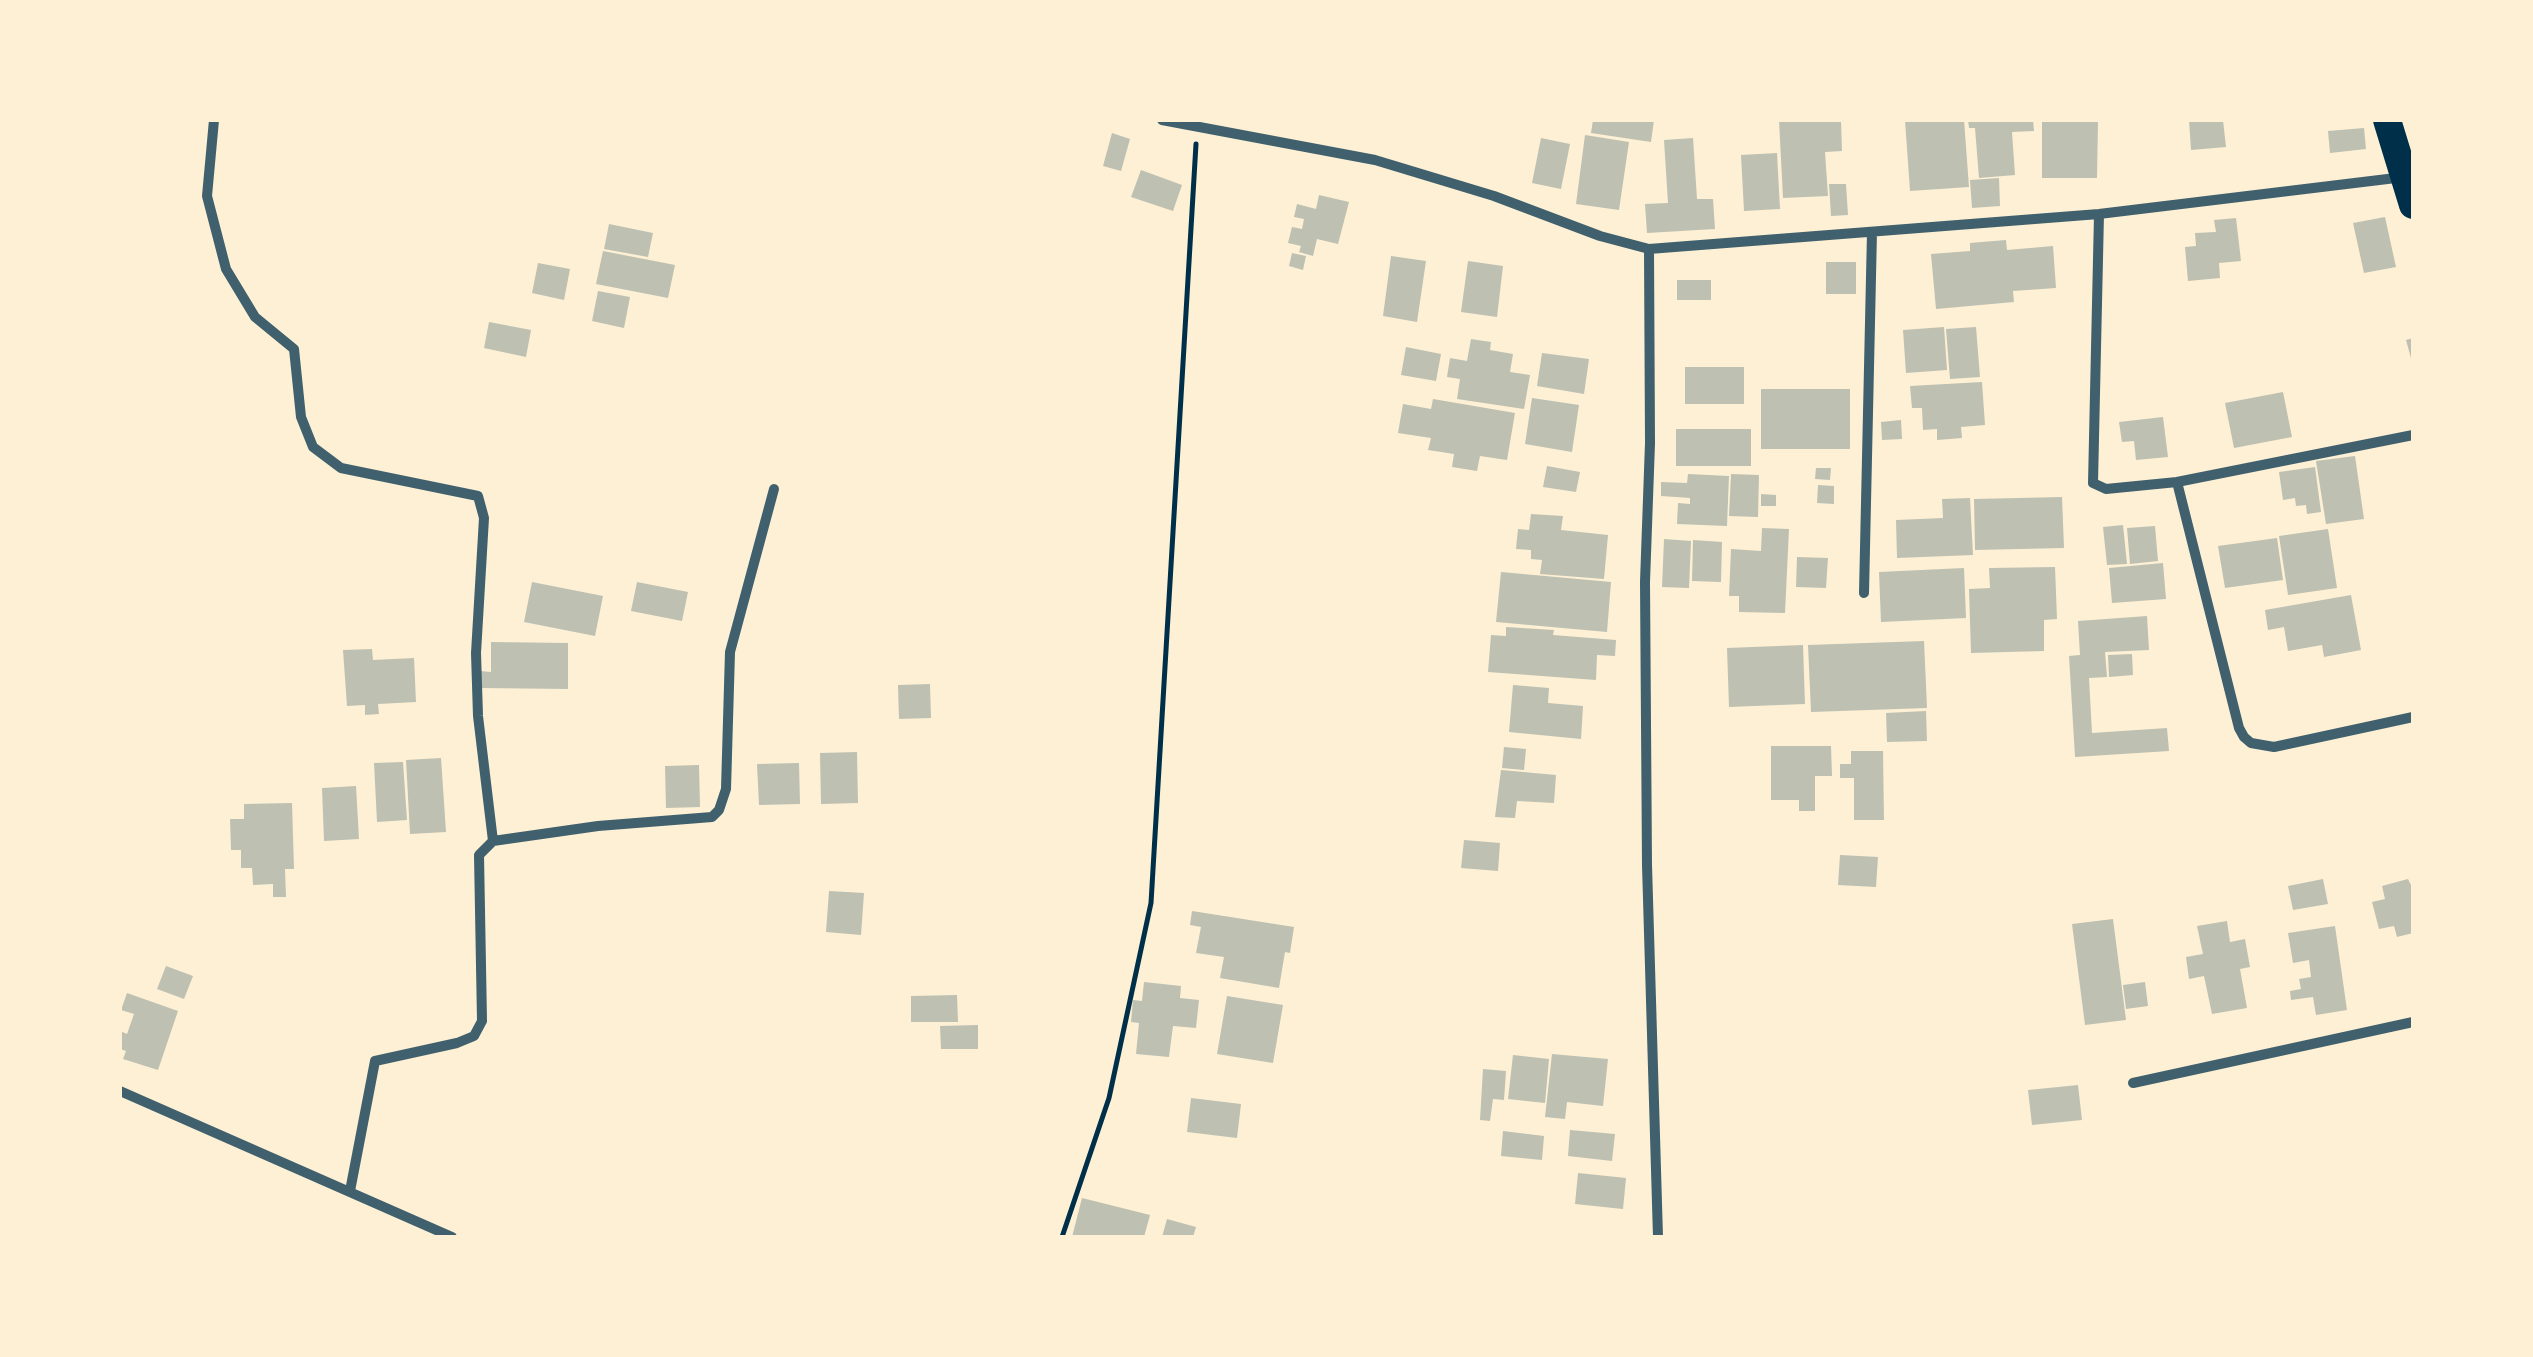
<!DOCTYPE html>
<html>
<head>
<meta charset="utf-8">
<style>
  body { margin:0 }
  #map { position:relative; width:2533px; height:1357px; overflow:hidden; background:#fdf0d5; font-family:"IBM Plex Sans",sans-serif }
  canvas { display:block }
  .frame { position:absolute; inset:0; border:122px solid #fdf0d5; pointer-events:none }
</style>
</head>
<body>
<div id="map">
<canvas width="2533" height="1357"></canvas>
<div class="frame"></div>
</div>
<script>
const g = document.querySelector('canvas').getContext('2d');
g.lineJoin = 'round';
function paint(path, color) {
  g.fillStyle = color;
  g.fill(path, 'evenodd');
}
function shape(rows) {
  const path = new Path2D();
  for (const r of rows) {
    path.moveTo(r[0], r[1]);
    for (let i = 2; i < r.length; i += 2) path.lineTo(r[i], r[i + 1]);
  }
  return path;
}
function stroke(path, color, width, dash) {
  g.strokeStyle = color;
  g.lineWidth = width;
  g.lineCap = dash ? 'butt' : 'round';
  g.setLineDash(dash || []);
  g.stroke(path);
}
const building = shape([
  [1593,120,1654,120,1651,142,1591,133],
  [1779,120,1841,120,1842,151,1825,152,1828,196,1783,198],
  [1905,120,1964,120,1969,187,1910,191],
  [1968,120,2033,120,2034,131,2012,132,2015,175,1979,178,1975,128,1969,128],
  [2189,120,2223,120,2226,147,2191,150],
  [2042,122,2098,122,2097,178,2042,178],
  [2364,128,2366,149,2330,153,2328,131],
  [1112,133,1130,139,1121,171,1103,166],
  [1585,135,1629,142,1619,210,1576,204],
  [1541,138,1570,144,1561,189,1532,183],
  [1693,138,1697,199,1713,199,1715,229,1647,233,1645,204,1668,203,1664,140],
  [1777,153,1780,209,1744,211,1741,155],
  [1141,170,1182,185,1173,211,1131,197],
  [1999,178,2000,206,1972,208,1970,180],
  [1829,184,1846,184,1848,215,1831,216],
  [1319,195,1349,202,1338,244,1317,239,1313,256,1299,252,1301,246,1288,243,1292,227,1302,229,1304,219,1294,217,1297,204,1316,209],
  [2385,217,2396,267,2364,273,2353,223],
  [2236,218,2241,261,2219,263,2220,278,2188,281,2185,247,2196,246,2195,233,2216,232,2214,220],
  [609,224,653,233,648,257,604,249],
  [2006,240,2007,250,2053,246,2056,288,2013,291,2014,302,1936,309,1931,254,1970,251,1970,243],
  [603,251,675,265,668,298,596,284],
  [1292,253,1306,256,1303,270,1289,266],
  [1391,256,1426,261,1417,322,1383,316],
  [1468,261,1503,266,1497,317,1461,312],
  [1826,262,1856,262,1856,294,1826,294],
  [538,263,570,269,564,300,532,293],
  [1677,280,1711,280,1711,300,1677,300],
  [598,291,630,297,624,328,592,321],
  [489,322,531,330,526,357,484,348],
  [1944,327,1947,370,1906,373,1903,330],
  [1976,327,1980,377,1950,379,1946,329],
  [2413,338,2413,362,2412,362,2406,340],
  [1471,339,1491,342,1490,350,1513,354,1510,372,1530,375,1524,409,1457,399,1460,379,1447,377,1450,358,1467,361],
  [1406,347,1441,354,1436,381,1401,375],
  [1542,353,1589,359,1584,394,1537,386],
  [1685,367,1744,367,1744,404,1685,404],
  [1982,382,1985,425,1961,427,1962,438,1937,440,1937,429,1923,430,1922,408,1912,408,1910,386],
  [1761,389,1850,389,1850,449,1761,449],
  [2283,392,2292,437,2234,448,2225,403],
  [1532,398,1579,405,1572,452,1525,444],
  [1433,399,1515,413,1507,460,1480,456,1477,471,1452,467,1454,454,1428,450,1431,438,1398,433,1403,404,1431,409],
  [2163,417,2168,457,2136,460,2134,441,2122,442,2119,422],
  [1901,420,1902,439,1882,440,1881,422],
  [1676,429,1751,429,1751,466,1676,466],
  [2355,456,2364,519,2326,524,2316,461],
  [1547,466,1580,472,1576,492,1543,487],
  [2315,467,2321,512,2307,514,2306,505,2296,506,2295,498,2283,500,2279,472],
  [1816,468,1831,468,1830,480,1815,479],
  [1688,474,1729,476,1727,526,1677,524,1678,503,1690,504,1690,498,1661,496,1661,482,1687,483],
  [1731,474,1759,475,1758,517,1729,516],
  [1818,485,1834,486,1834,504,1817,503],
  [1761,494,1776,495,1776,506,1761,506],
  [2062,497,2064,548,1975,550,1974,499],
  [1970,498,1973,555,1897,558,1896,520,1943,518,1942,499],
  [1531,514,1563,516,1561,530,1608,535,1604,579,1540,574,1542,560,1531,559,1531,550,1516,549,1518,529,1529,530],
  [2123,525,2127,564,2107,565,2103,527],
  [2155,526,2158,561,2130,564,2127,528],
  [1762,528,1789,529,1785,613,1739,612,1739,596,1729,596,1731,549,1761,551],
  [2328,529,2337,588,2288,595,2279,536],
  [2277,538,2283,580,2225,588,2218,546],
  [1664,539,1691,541,1689,588,1662,587],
  [1693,540,1722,542,1721,582,1692,581],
  [1797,557,1828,558,1826,588,1796,587],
  [2163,563,2166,599,2112,603,2109,568],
  [2055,567,2057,619,2044,620,2044,651,1971,653,1969,589,1990,588,1989,568],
  [1964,568,1966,618,1881,622,1879,572],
  [1501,572,1611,582,1607,632,1496,622],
  [532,582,603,596,595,636,524,622],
  [637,582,688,592,682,621,631,611],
  [2351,595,2361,650,2324,657,2322,645,2288,651,2284,627,2268,630,2265,610],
  [2147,616,2149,650,2105,652,2107,677,2089,678,2092,733,2167,728,2169,751,2075,757,2069,656,2080,655,2078,621],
  [1506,627,1554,630,1553,635,1616,640,1615,656,1597,655,1596,680,1488,672,1491,635,1506,636],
  [1924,641,1927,708,1811,712,1808,645],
  [491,642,568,643,568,689,480,688,480,671,491,672],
  [1803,645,1805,704,1729,707,1727,648],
  [372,649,373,660,414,658,416,702,378,704,379,714,365,715,365,705,347,706,343,650],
  [2132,654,2133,675,2109,677,2108,655],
  [930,684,931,718,899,719,898,685],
  [1513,685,1549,688,1548,703,1583,706,1581,739,1509,732],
  [1926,711,1927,741,1887,742,1886,713],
  [1771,746,1831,746,1832,776,1815,776,1815,811,1799,811,1799,800,1771,800],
  [1504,747,1526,749,1524,770,1502,768],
  [1851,751,1883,751,1884,820,1854,820,1854,778,1840,778,1840,764,1851,764],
  [857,752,858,803,821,804,820,753],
  [441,758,446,832,410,834,406,760],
  [403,762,407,820,377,822,374,763],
  [799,763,800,804,759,805,757,764],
  [699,765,700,807,666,808,665,766],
  [1501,770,1556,775,1554,803,1517,801,1515,818,1495,817],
  [356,786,359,839,324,841,322,788],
  [292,803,294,869,285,869,286,897,273,897,273,884,253,885,252,868,241,868,241,850,231,850,230,819,244,819,244,804],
  [1464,840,1500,843,1498,871,1461,868],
  [1840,855,1878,857,1876,887,1838,885],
  [2323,879,2328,904,2293,910,2288,886],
  [2408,879,2413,889,2413,933,2397,937,2394,926,2379,929,2372,902,2385,899,2382,886],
  [829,891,864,893,861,935,826,932],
  [1192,911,1294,927,1290,953,1285,952,1279,988,1220,978,1224,957,1196,953,1201,927,1190,925],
  [2113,919,2126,1020,2085,1025,2072,924],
  [2227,921,2230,942,2245,939,2250,967,2240,969,2247,1008,2212,1014,2204,976,2189,979,2186,957,2203,954,2197,926],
  [2335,926,2347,1010,2316,1015,2313,997,2291,1000,2290,991,2301,989,2299,979,2311,977,2309,960,2293,963,2288,933],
  [166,966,193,976,184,999,157,989],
  [1144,982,1181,986,1180,998,1199,1000,1196,1028,1173,1026,1169,1057,1136,1054,1139,1023,1131,1022,1133,1000,1142,1001],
  [2145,982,2148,1006,2126,1009,2123,985],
  [127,993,178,1011,158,1070,123,1059,126,1051,120,1049,120,1031,127,1034,134,1014,121,1010],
  [957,995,958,1022,911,1022,911,996],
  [1227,996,1283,1005,1273,1063,1217,1054],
  [978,1025,978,1049,941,1049,940,1026],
  [1552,1054,1608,1059,1603,1106,1567,1102,1565,1119,1545,1117],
  [1513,1055,1549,1059,1545,1103,1508,1099],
  [1483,1069,1506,1071,1504,1100,1493,1099,1490,1121,1480,1120],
  [2078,1085,2082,1120,2032,1125,2028,1090],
  [1191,1098,1241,1104,1237,1138,1187,1132],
  [1570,1130,1615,1134,1612,1161,1568,1156],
  [1503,1131,1544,1136,1542,1160,1501,1156],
  [1578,1173,1626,1178,1623,1209,1575,1204],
  [1082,1198,1150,1215,1144,1237,1072,1237],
  [1167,1219,1196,1227,1193,1237,1162,1237]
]);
const path = shape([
  [1062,1237,1109,1098,1151,903,1196,144]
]);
const minor = shape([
  [214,120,207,196,226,269,255,317,294,349,301,417,313,447,341,468,478,496,484,518,476,653,478,716,493,841],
  [1162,120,1375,160,1494,196,1600,236,1649,249],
  [2099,214,2093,483,2106,489,2177,482],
  [2413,435,2177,482,2239,728,2244,737,2251,743,2274,747,2413,717],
  [1864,593,1872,232],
  [2133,1083,2413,1022],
  [120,1091,452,1237],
  [350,1191,375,1061,457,1043,474,1036,482,1021,479,855,493,841,598,826,712,817,719,810,726,789,730,652,774,489],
  [1658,1237,1647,865,1645,582,1650,443,1649,249,2099,214,2404,177]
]);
const trunk = shape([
  [2387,120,2413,205]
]);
paint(building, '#bec0b2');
stroke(path, '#003049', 5);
stroke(minor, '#3f606c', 10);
stroke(trunk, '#003049', 28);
</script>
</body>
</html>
